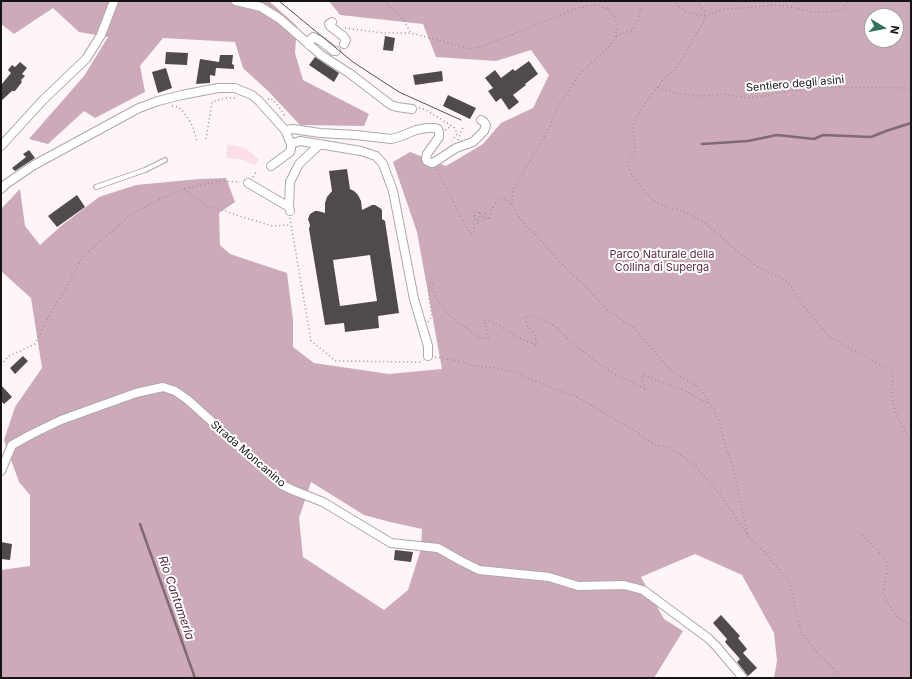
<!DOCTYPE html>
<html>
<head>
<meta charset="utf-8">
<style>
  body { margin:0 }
  #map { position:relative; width:912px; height:679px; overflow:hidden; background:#fdf5f8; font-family:Inter,sans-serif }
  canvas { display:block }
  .frame { position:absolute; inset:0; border:2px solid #161314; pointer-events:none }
  .north { position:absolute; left:864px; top:8px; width:40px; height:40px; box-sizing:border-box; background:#fff; border:1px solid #a2a1a1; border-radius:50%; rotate:100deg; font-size:11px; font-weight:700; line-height:16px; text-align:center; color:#161314 }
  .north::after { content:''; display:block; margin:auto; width:14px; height:18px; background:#32705d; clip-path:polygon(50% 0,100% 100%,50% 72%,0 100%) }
</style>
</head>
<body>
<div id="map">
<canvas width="912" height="679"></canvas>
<div class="frame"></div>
<div class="north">N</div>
</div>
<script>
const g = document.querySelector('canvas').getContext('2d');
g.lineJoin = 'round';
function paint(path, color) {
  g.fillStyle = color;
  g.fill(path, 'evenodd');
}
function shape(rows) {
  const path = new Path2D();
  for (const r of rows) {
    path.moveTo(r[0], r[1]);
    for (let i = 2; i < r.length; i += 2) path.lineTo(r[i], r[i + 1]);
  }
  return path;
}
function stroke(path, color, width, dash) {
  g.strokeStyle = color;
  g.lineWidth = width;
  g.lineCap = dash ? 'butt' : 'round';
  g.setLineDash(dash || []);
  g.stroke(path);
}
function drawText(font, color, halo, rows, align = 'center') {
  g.font = font + ' Inter,sans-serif';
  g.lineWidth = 4;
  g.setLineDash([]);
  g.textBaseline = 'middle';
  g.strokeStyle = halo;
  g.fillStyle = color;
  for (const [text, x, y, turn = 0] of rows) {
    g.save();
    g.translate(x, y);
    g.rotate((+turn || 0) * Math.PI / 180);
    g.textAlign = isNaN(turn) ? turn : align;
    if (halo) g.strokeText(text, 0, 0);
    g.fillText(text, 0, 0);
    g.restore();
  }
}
const green = shape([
  [227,144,244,148,253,154,259,160,255,165,244,160,226,158]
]);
const forest = shape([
  [1,1,269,1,297,26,295,53,303,80,369,114,364,126,300,125,269,92,243,68,235,42,163,38,140,66,145,92,95,118,84,111,48,144,29,139,84,76,108,37,79,32,53,8,14,34,1,24],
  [329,1,911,1,911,678,774,678,777,661,774,633,742,575,695,554,641,577,664,619,683,631,654,678,1,678,1,570,30,566,30,495,19,482,4,440,15,407,42,368,31,298,1,271,1,209,20,189,25,226,40,245,61,226,99,197,136,185,199,179,226,178,235,202,219,213,220,245,230,254,287,273,293,320,293,347,314,363,389,374,442,369,417,232,393,162,410,152,446,166,483,144,501,123,533,108,549,75,531,50,496,61,436,57,423,24,340,15],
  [872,16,896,16,896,40,872,40],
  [311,482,364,515,390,522,422,529,421,549,408,590,384,610,303,557,299,518]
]);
const stream = shape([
  [702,144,748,141,777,135,814,139,823,135,871,137,886,131,911,123],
  [140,524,195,678]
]);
const building = shape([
  [385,36,395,38,393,51,383,50],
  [166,52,188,53,187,65,165,64],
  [220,55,233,55,232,64,234,65,234,69,216,68,215,76,210,75,210,83,196,84,200,59,219,62],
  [315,57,339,73,334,82,309,65],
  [529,61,538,74,525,84,526,85,513,95,519,102,509,110,501,98,496,102,488,91,493,88,485,78,495,70,501,78,513,69,515,71],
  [20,62,27,68,22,74,25,76,21,80,22,82,15,91,12,91,1,101,1,85,11,73,8,70,12,65,15,67],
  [166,68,172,88,158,93,152,72],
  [442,71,443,81,415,85,413,75],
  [448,95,476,108,470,119,443,106],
  [29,150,35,158,15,171,12,168,26,157,23,154],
  [347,169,350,189,354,191,358,195,361,201,362,210,372,205,375,205,380,208,382,210,382,219,385,221,399,313,378,316,379,328,345,332,344,323,325,325,309,229,310,225,308,219,310,214,315,211,318,211,325,213,325,203,327,197,332,191,329,171],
  [370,255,377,301,340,306,333,260],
  [77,195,85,207,57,227,48,216],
  [23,356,28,361,15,374,10,368],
  [1,385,12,397,4,404,1,401],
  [1,542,12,544,10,560,1,559],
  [395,550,413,552,411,562,394,560],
  [721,615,740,636,738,638,747,649,743,653,757,668,748,676,737,662,740,659,725,642,727,639,713,623]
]);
const path = shape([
  [384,1,402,17,411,33],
  [673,1,686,12,705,16,723,9,743,8,777,5,791,7,814,12,830,12,837,11,843,8,848,1],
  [697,1,705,12,704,22,696,33,690,45,676,69,665,78,657,87,640,111,634,123,633,129,635,146,634,152,629,161,628,166,631,173,646,193,655,201,668,208,681,210,689,214,706,224,736,250,758,267,766,271,785,280,791,286,802,304,829,336,841,344,863,354,878,364,891,370,893,376,891,390,895,411,902,426,911,440],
  [608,9,613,1],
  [345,28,383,33,411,33,470,49,484,46,570,11,587,6,598,5,608,9,614,16,616,22,617,29,614,40,608,48,579,75,559,105,548,130,513,190,512,205],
  [616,36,633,30,635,26,644,1],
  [658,87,678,94,701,96,722,94,748,98,764,96,789,91,827,87,911,88],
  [268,99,271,98,279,107,286,118],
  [172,106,178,107,182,110,187,117,193,127,197,142],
  [419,108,424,109,436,116,455,128,457,134,452,141],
  [445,130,452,126],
  [206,139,212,102,225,98,238,98],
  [458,140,464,125],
  [437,170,466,227,472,234,473,234,474,233,474,212,478,224,479,219,479,211,484,220,485,220,485,212,489,220,492,209,498,199,503,198,509,201,512,205,517,214,526,226,536,235,560,262,591,292,607,310,633,327,668,367,681,377,697,386,704,394,709,403,714,409,721,426,724,441,732,464,748,536],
  [253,177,256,172],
  [184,189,206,206,223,210,236,215,273,226,291,225],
  [290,218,311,341,336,361,420,362,423,360],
  [428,322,432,316,429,299,430,284,431,282,433,285,434,292,437,299,448,314,478,337,489,339,484,320,495,323,525,341,537,345,534,333,527,325,524,317,531,316,540,319,555,326,573,344,612,373,634,383,646,390,642,381,643,375,686,391,702,401,709,403],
  [435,357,459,361,475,366,491,367,514,372,563,392,575,396,640,434,654,445,669,447,693,464,720,494,749,537,766,554,789,582,801,631,822,659,829,663,840,678],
  [1,365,9,356,35,344,50,314,67,287,83,256,133,213,154,202,184,189,218,181,240,182],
  [862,535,884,557,888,566,883,593,888,603,896,616,911,626]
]);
const lane = shape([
  [96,187,145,170,165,160]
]);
const street = shape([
  [236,1,261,7,280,19,321,55,349,73,391,105,397,107,412,109],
  [332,22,329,24,330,26,343,36,346,40,344,44],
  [309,45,310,40,313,37,321,41,334,51,336,51],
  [285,130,293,129,320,133,356,135,391,139,399,137,416,130,427,128,435,128,438,129,439,133,439,137,427,154,426,158,427,161,431,163,433,163,456,148,473,142,484,131,486,125,484,122,481,120],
  [291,144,300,141,361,151,376,156,383,164,393,191,414,299,428,346,428,356],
  [1,146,43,100,86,59,101,35,114,1],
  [248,183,289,207],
  [1,189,6,184,34,165,139,108,158,101,182,95,218,88,235,88,252,95,259,101,285,130,291,144,291,148,290,152,271,166],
  [290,211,289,207,290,182,299,164,320,144],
  [1,471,12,445,32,434,61,420,136,393,163,387,175,391,188,400,282,485,295,491,323,502,391,543,438,548,461,561,479,570,549,577,578,586,624,585,643,590,708,638,717,647,743,678]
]);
const tram = shape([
  [279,1,353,62,399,92,461,120]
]);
const streetNames = [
  ["Sentiero degli asini",795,84,-5],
  ["Strada Moncanino",248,454,41]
];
const parkNames = [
  ["Parco Naturale della",662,255],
  ["Collina di Superga",662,268]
];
const waterNames = [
  ["Rio Cantamerla",176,598,71]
];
paint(green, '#fadfeb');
paint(forest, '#cdaab9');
stroke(stream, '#826a75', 2.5);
paint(building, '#514a4d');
stroke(lane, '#afa7ab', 6);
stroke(street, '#afa7ab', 10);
stroke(path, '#989294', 1.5, [1, 3]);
stroke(lane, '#fff', 4);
stroke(street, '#fff', 8);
stroke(tram, '#575355', 1);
drawText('11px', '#161314', '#fff', streetNames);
drawText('11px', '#5b2c44', '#fff', parkNames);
drawText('italic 12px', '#582941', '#fff', waterNames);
</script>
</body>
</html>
